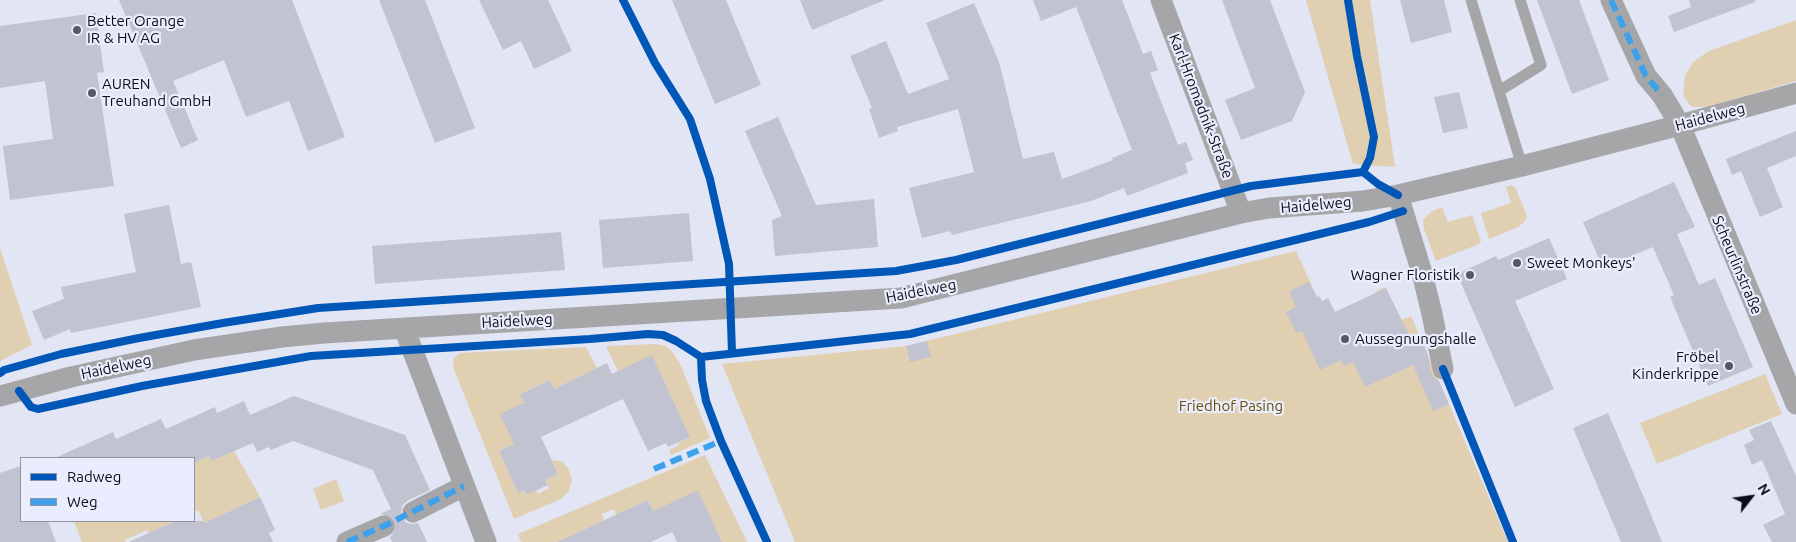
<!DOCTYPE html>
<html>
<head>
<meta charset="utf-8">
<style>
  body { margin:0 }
  #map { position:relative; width:1796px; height:542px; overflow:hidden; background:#e2e5f4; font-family:Ubuntu,sans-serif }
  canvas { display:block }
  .legend { position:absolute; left:20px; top:457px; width:175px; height:65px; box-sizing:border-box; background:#eaedfe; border:1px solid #9193a1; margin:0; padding:6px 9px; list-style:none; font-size:15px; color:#0b0c15 }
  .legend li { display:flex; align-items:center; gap:10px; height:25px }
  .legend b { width:25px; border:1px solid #9193a1 }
  .north { position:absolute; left:1726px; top:472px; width:50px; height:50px; -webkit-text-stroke:4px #eaedfe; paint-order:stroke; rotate:60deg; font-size:14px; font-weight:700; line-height:20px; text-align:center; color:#0b0c15 }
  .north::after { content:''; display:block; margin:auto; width:18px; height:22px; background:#0b0c15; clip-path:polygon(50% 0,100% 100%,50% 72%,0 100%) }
</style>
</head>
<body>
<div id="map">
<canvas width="1796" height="542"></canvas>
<ul class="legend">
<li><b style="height:6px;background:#0057b8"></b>Radweg</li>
<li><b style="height:6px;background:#3ca1ea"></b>Weg</li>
</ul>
<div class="north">N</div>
</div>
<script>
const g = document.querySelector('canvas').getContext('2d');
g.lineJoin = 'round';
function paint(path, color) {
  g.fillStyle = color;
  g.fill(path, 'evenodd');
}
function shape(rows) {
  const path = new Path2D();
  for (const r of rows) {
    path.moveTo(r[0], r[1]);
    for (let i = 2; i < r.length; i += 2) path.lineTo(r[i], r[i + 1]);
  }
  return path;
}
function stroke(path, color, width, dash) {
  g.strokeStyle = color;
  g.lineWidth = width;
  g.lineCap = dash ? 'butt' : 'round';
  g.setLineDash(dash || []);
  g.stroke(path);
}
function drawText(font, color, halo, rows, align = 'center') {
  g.font = font + ' Ubuntu,sans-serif';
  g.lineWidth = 4.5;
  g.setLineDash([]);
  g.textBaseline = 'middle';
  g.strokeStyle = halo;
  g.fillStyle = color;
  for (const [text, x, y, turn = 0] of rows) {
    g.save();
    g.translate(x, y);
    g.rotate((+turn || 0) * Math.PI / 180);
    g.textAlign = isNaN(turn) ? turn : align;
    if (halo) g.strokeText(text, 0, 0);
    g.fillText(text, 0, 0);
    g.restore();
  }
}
const green = shape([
  [1306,0,1370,0,1395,167,1353,164],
  [1796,20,1796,81,1706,107,1692,107,1683,96,1685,76,1693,62,1709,51],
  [1511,185,1515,187,1527,216,1525,221,1518,227,1489,239,1481,213,1511,203,1506,187],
  [1442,207,1448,222,1472,215,1481,241,1479,244,1436,261,1424,229,1423,220,1431,212],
  [0,248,32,345,0,361],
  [1296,251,1317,297,1322,301,1328,298,1335,312,1377,293,1377,291,1385,287,1401,320,1411,316,1508,542,795,542,722,364,906,346],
  [655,344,666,346,674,354,681,366,710,438,671,455,669,450,679,445,678,443,690,437,652,356,618,372,606,346],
  [586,347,597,368,554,389,549,380,520,394,524,403,514,444,499,451,518,493,524,490,526,495,536,490,538,494,549,488,545,480,558,474,552,460,563,462,569,470,572,480,569,491,561,499,514,519,453,367,454,358,460,353],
  [1765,374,1782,414,1657,464,1640,423],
  [234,451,260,497,204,523,198,510,194,512,194,463,209,456,211,461],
  [705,455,747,542,722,542,698,491,653,511,648,500,616,515,614,509,602,514,604,520,558,542,521,542,518,534],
  [336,479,344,501,321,510,313,489],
  [74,521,175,521,161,527,165,537,151,539,147,530,125,540,126,542,82,542]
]);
const building = shape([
  [119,0,292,0,345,137,308,151,289,101,246,117,224,60,173,81,198,140,181,148],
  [379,0,425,0,475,128,435,143],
  [479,0,548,0,572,51,534,69,521,41,503,50],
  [672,0,726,0,761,85,715,104],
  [800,0,885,0,812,30],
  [1033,0,1122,0,1143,54,1151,51,1158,70,1150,73,1178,145,1186,142,1193,160,1185,163,1188,173,1127,196,1124,188,1091,201,952,235,950,231,922,238,909,188,974,172,958,109,897,127,898,131,879,138,869,109,872,108,850,56,886,41,908,94,949,79,926,23,974,3,999,62,1023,159,1054,152,1062,179,1113,160,1112,158,1132,150,1076,7,1041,21],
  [1222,0,1270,0,1305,92,1292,121,1241,140,1225,100,1255,88],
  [1400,0,1444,0,1452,32,1411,43],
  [1537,0,1579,0,1609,80,1572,94],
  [1689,0,1755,0,1755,2,1674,32,1668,16,1691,7],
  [96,13,104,72,97,73,114,186,10,200,3,146,53,139,45,81,0,88,0,26],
  [1459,92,1468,128,1443,133,1434,97],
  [778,117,816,205,874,199,878,247,775,256,772,220,782,216,745,131],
  [1796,131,1796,156,1767,168,1783,207,1760,217,1741,171,1732,175,1726,159],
  [1674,182,1695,227,1677,234,1699,285,1715,278,1753,367,1708,386,1670,297,1674,295,1653,247,1603,268,1583,222],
  [169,205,181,264,191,262,201,307,71,333,70,329,44,340,32,311,64,299,61,287,136,272,124,214],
  [689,213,693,261,603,268,599,220],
  [561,232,565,270,375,284,372,246],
  [1549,238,1567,279,1515,301,1554,389,1515,407,1457,274,1496,256,1498,260],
  [1309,282,1317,297,1319,296,1322,301,1328,298,1335,312,1386,288,1411,339,1420,335,1427,352,1431,372,1434,378,1439,381,1449,404,1433,411,1413,365,1365,387,1353,362,1344,366,1341,360,1320,370,1302,331,1296,333,1286,312,1296,307,1289,291],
  [927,341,931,357,910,362,906,346],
  [652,355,690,437,668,447,666,443,648,451,623,399,541,437,558,474,545,480,548,485,526,495,524,490,518,493,499,451,514,444,500,414,524,403,520,394,550,380,554,389,607,363,612,374],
  [294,396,405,435,430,490,407,501,402,506,401,512,402,518,407,523,412,524,418,523,427,542,392,542,390,537,394,533,396,528,396,522,391,516,386,514,380,514,391,509,373,470,293,441,271,450,269,447,257,452,253,443,211,461,209,456,194,463,194,458,55,458,113,432,116,439,161,419,166,429,215,407,217,413,244,401,250,415],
  [1608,413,1645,500,1662,542,1621,542,1573,428],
  [1771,421,1796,476,1796,542,1772,542,1763,525,1785,514,1762,460,1752,465,1744,445,1754,440,1749,430],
  [21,466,21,521,48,521,56,542,0,542,0,473],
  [698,490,722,542,677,542,672,532,651,542,557,542,648,500,653,511],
  [260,497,275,530,269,533,273,542,129,542,175,521,203,521,204,523]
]);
const minorTunnel = shape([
  [384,526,413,512]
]);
const service = shape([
  [1471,0,1522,166],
  [1499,91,1541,65,1520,0]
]);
const minor = shape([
  [1161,0,1241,213],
  [1611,0,1646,76,1662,95,1680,125,1796,404],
  [1398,195,1422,273,1432,314,1443,369],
  [404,328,486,542],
  [0,396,71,377,194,350,282,337,324,333,901,298,1241,213,1269,208,1363,201,1398,195,1522,166,1680,125,1796,93],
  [413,512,464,486],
  [347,542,384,526]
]);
const quiet = shape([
  [1611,0,1646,76,1662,95],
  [654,469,721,441],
  [347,542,384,526,464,486]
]);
const cycleway = shape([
  [623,0,655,63,690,119,710,179,729,264,732,353],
  [1348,0,1357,56,1374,137,1370,158,1363,172],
  [701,357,702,380,706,401,721,441,767,542],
  [1443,369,1513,542],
  [0,373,4,370,61,354,139,338,223,323,318,308,896,271,956,260,1251,186,1363,172,1378,184,1398,195],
  [19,391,31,407,38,409,142,386,311,356,590,339,648,334,663,335,676,341,701,357,910,334,1369,222,1403,211]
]);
const markers = [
  [77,30,5,"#565863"],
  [92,93,5,"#565863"],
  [1517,263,5,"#565863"],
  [1470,275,5,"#565863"],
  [1345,339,5,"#565863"],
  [1729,366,5,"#565863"]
];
const poiNames = [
  ["Better Orange",87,21],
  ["IR & HV AG",87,38],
  ["AUREN",102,84],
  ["Treuhand GmbH",102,101],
  ["Sweet Monkeys'",1527,263],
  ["Wagner Floristik",1460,275,"right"],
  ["Aussegnungshalle",1355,339],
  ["Fröbel",1719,357,"right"],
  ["Kinderkrippe",1719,374,"right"]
];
const streetNames = [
  ["Karl-Hromadnik-Straße",1201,106,69],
  ["Haidelweg",1710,117,-15],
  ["Haidelweg",1316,205,-5],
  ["Scheurlinstraße",1737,265,67],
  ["Haidelweg",921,291,-11],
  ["Haidelweg",517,321,-3],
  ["Haidelweg",116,367,-12]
];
const parkNames = [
  ["Friedhof Pasing",1231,406]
];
paint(green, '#e0cfb1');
paint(building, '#c2c3d0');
stroke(minorTunnel, '#c2c4d3', 21, [21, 11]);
stroke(service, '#a6a6a8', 11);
stroke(minor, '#a6a6a8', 21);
stroke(quiet, '#3ca1ea', 6, [12, 6]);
stroke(cycleway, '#0057b8', 8);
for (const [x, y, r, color] of markers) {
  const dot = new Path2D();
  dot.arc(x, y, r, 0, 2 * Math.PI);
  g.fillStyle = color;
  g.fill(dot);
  stroke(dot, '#eaedfe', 2);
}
drawText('15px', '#0b0c15', '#eaedfe', poiNames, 'left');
drawText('15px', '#0b0c15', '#eaedfe', streetNames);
drawText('15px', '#6a4f07', '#eaedfe', parkNames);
</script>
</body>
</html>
